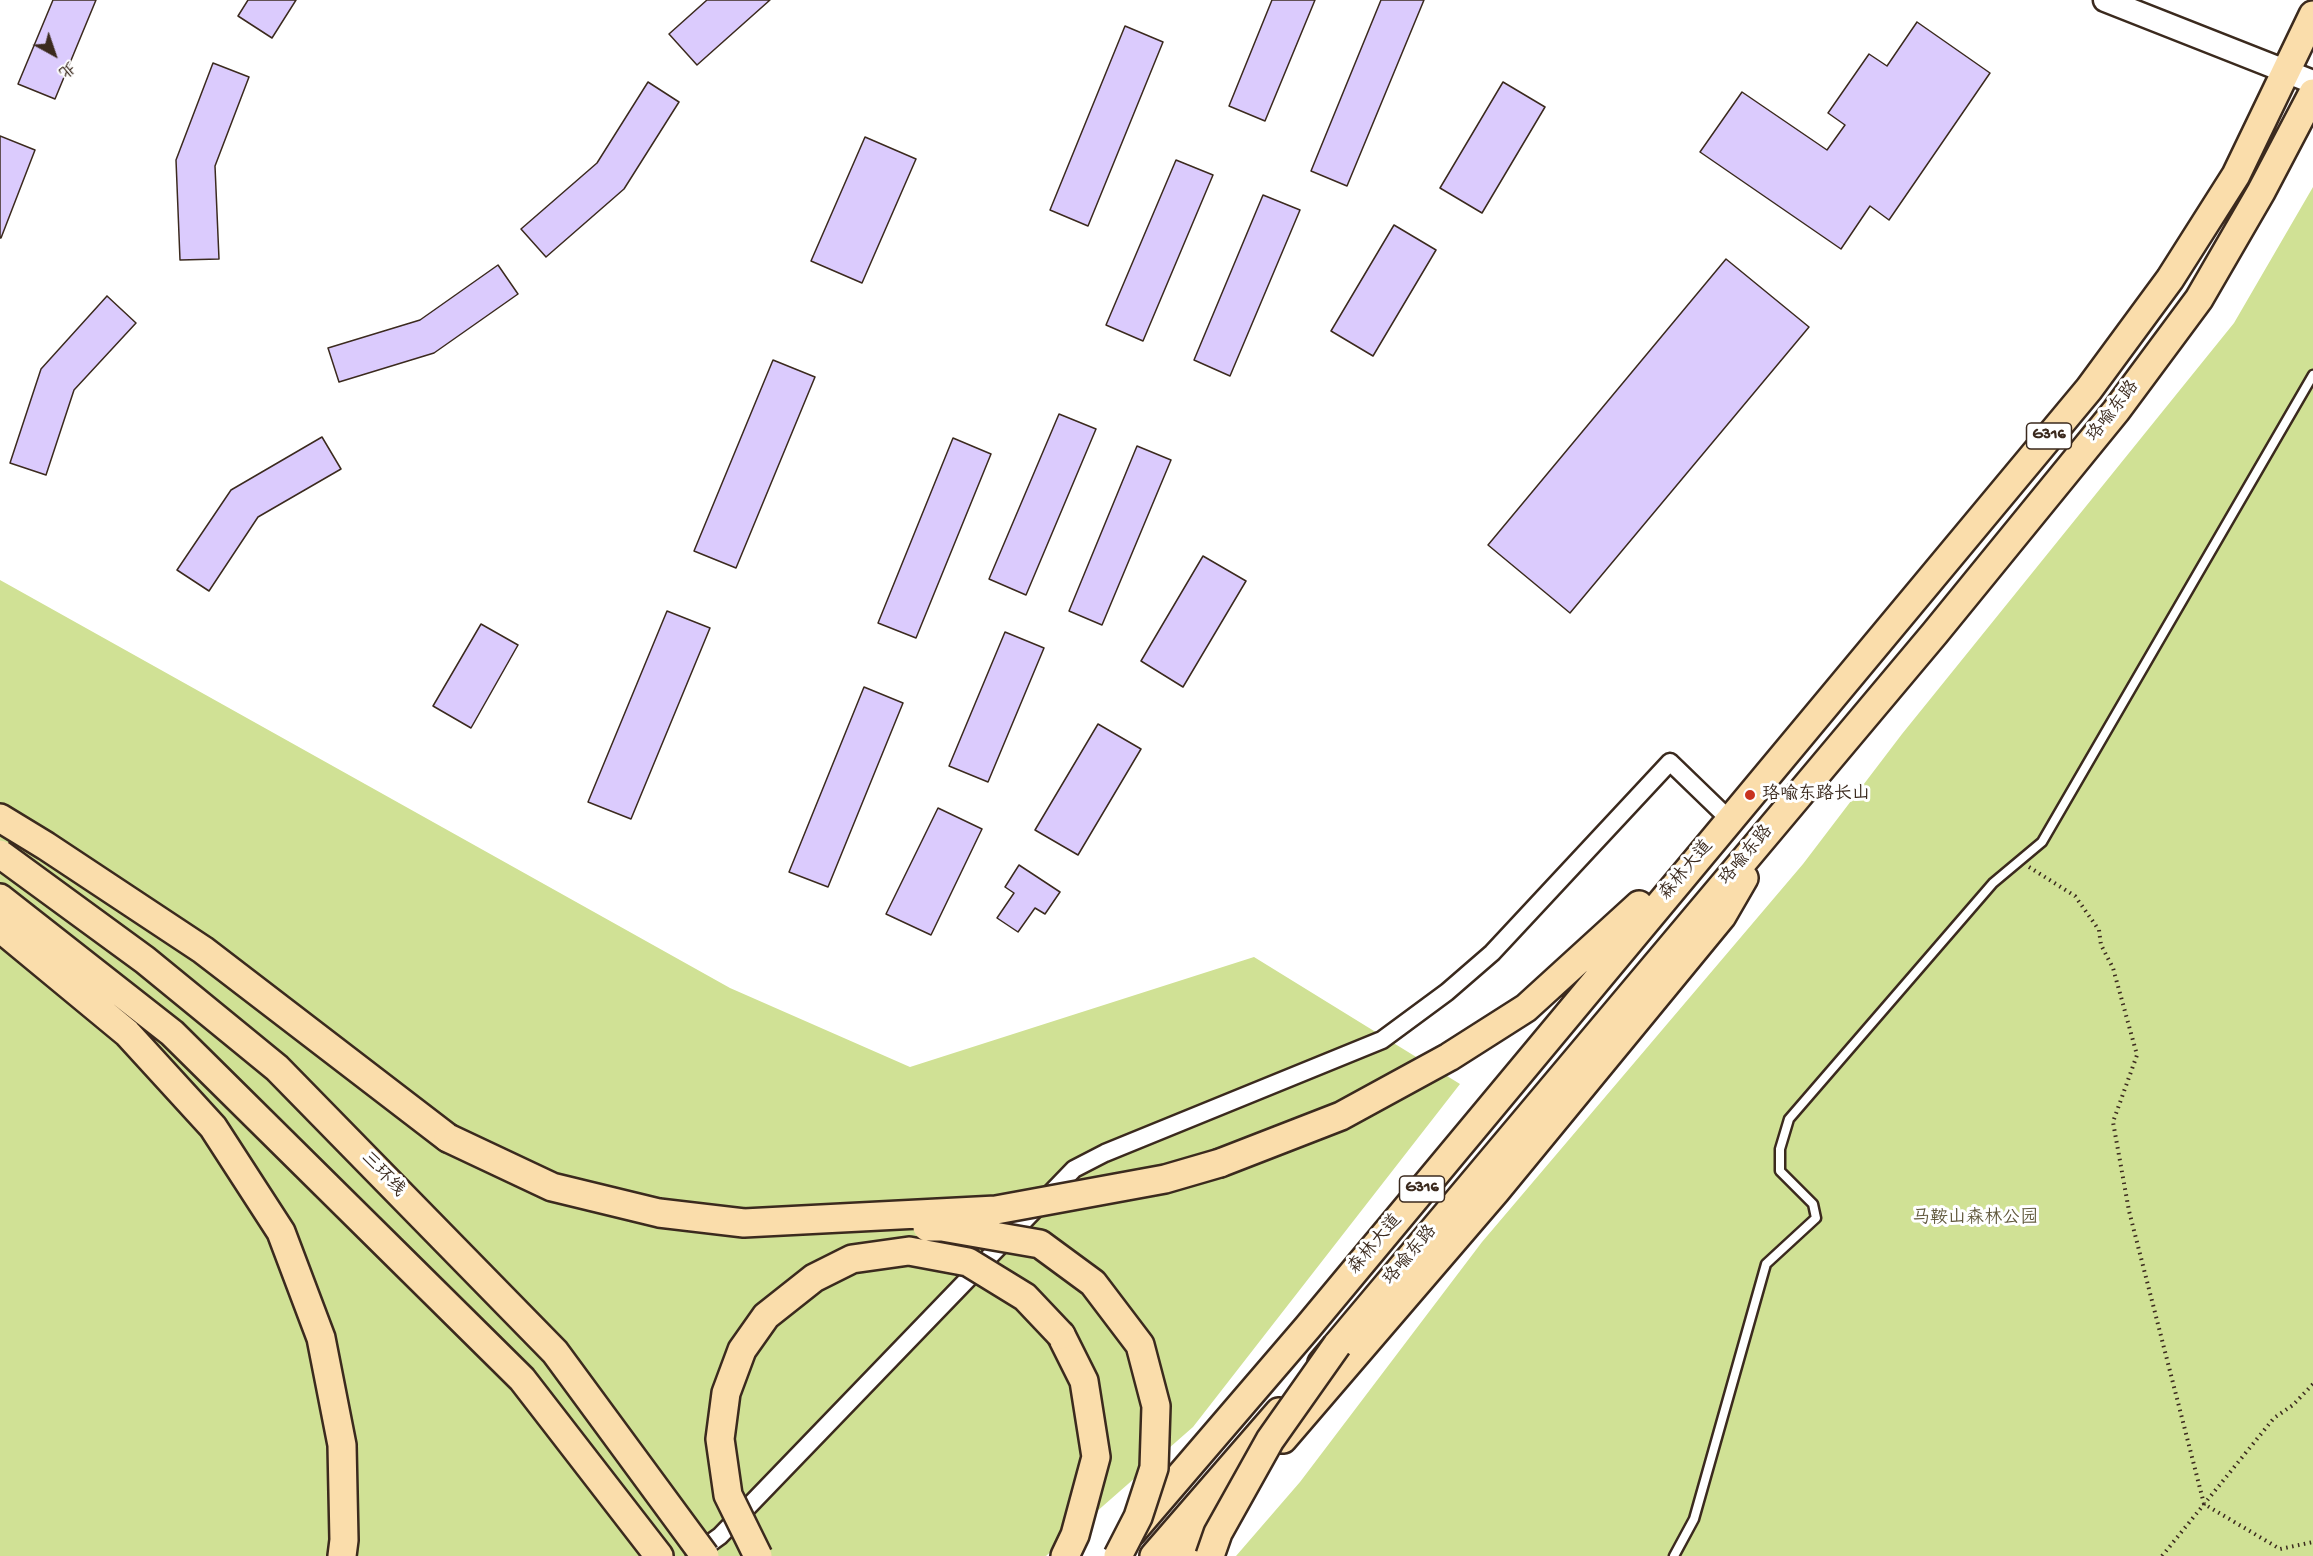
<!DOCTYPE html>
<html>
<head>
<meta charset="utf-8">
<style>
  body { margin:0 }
  #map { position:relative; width:2313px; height:1556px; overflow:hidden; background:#fff; font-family:"Gochi Hand","LXGW WenKai TC",sans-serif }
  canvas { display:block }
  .north { position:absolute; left:24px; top:24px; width:60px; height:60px; -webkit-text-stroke:4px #fff; paint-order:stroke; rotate:140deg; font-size:16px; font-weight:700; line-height:24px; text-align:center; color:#3b2a1e }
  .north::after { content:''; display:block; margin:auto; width:21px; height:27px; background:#3b2a1e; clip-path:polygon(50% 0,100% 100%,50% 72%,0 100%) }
</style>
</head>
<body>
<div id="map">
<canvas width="2313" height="1556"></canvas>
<div class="north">北</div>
</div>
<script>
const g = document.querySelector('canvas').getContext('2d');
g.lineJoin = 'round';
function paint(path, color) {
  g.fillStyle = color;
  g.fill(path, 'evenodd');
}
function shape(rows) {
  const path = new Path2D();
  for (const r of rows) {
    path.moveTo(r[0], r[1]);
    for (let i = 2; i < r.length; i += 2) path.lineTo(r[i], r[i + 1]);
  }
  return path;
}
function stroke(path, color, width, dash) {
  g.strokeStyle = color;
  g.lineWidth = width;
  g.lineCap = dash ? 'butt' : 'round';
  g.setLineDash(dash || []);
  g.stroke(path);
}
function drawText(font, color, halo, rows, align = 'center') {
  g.font = font + ' "Gochi Hand","LXGW WenKai TC",sans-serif';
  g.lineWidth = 6;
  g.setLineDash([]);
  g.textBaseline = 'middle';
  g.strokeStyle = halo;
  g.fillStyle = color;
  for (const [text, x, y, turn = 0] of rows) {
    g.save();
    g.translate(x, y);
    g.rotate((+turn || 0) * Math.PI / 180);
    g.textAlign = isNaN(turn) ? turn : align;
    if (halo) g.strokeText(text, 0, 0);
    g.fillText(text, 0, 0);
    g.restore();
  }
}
const green = shape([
  [2313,187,2313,1556,1236,1556,1300,1482,1482,1242,1803,864,1902,734,2234,323],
  [0,580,730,988,910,1067,1254,957,1460,1084,1193,1427,1046,1556,0,1556]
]);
const building = shape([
  [53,0,96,0,55,99,18,84,53,0],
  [248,0,296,0,272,38,238,16,248,0],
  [707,0,770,0,697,65,669,34,707,0],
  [1272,0,1315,0,1265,121,1229,106,1272,0],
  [1381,0,1424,0,1347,186,1311,171,1381,0],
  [1917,22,1990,73,1889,220,1870,206,1841,249,1700,152,1742,92,1827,150,1845,125,1828,113,1869,54,1887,66,1917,22],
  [1125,26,1163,42,1088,226,1050,210,1125,26],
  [213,63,249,77,215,166,219,259,180,260,176,160,213,63],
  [648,82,679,102,624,189,546,257,521,229,597,163,648,82],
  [1503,82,1545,107,1482,213,1440,188,1503,82],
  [0,136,35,150,1,238,0,238,0,136],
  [865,137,916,159,862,283,811,261,865,137],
  [1176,160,1213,175,1143,341,1106,325,1176,160],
  [1263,195,1300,210,1230,376,1194,360,1263,195],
  [1394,225,1436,250,1373,356,1331,331,1394,225],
  [1726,259,1809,327,1570,613,1488,545,1726,259],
  [498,265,518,294,434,353,339,382,328,348,420,320,498,265],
  [107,296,136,323,74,390,46,475,10,463,41,369,107,296],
  [773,360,815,377,736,568,694,551,773,360],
  [1059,414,1096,429,1026,595,989,579,1059,414],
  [322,437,341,469,258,517,209,591,177,570,231,490,322,437],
  [953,438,991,454,916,638,878,623,953,438],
  [1137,446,1171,460,1102,625,1069,611,1137,446],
  [1203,556,1246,581,1183,687,1141,661,1203,556],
  [667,611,710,628,631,819,588,802,667,611],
  [481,624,518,645,471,728,433,706,481,624],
  [1005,632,1044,648,988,782,949,766,1005,632],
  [864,687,903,703,828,887,789,872,864,687],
  [1098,724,1141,749,1078,855,1035,830,1098,724],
  [938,808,982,829,931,935,886,914,938,808],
  [1019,865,1060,892,1045,914,1035,908,1018,932,997,918,1014,893,1005,887,1019,865]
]);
const path = shape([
  [2029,867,2075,896,2099,930,2101,945,2113,968,2137,1055,2113,1122,2129,1211,2204,1504,2280,1549,2313,1542],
  [2162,1556,2274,1418,2293,1405,2313,1384]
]);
const service = shape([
  [1674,1556,1694,1519,1766,1264,1816,1218,1813,1204,1780,1171,1780,1149,1789,1119,1993,883,2042,842,2313,375]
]);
const minor = shape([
  [695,1554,720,1536,1074,1169,1105,1153,1382,1040,1447,992,1492,953,1670,762,1730,820]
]);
const secondary = shape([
  [2105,0,2313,82]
]);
const trunk = shape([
  [0,818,46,846,203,950,448,1138],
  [0,898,172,1033,522,1379,659,1556],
  [0,928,127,1033,213,1127,281,1232,321,1338,342,1445,344,1540,342,1556],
  [1220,1163,1341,1116,1449,1057,1526,1008,1639,905],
  [1061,1335,1084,1381,1096,1457,1075,1535,1065,1556],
  [1322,1363,1935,633,2116,411,2199,299,2261,192,2313,93],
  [1283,1439,1496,1191,1722,916,1744,878],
  [1132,1532,1308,1327,2089,389,2170,279,2236,175,2313,15],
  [1154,1556,1279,1412],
  [1182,1556,1229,1502]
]);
const trunkBridge = shape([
  [0,854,145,960,277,1068,555,1352,705,1556],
  [448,1138,552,1187,659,1213,744,1223,996,1210,1165,1179,1220,1163],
  [927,1227,942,1227,1040,1244,1093,1283,1140,1345,1156,1406,1154,1468,1138,1517,1118,1556],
  [758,1556,728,1495,720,1439,726,1393,742,1350,766,1316,814,1278,852,1259,909,1251,968,1262,1025,1297,1061,1335],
  [1210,1556,1218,1533,1270,1440,1337,1345]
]);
const markers = [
  [1750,795,6,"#c8321e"]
];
const shields = [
  [2049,436,45],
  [1422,1189,45]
];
const shieldNames = [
  ["G316",2049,436],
  ["G316",1422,1189]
];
const streetNames = [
  ["珞喻东路",2114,412,-52],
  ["珞喻东路",1747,856,-50],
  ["森林大道",1687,871,-50],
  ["三环线",382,1175,46],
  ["森林大道",1376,1245,-50],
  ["珞喻东路",1411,1256,-50]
];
const poiNames = [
  ["珞喻东路长山",1762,795]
];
const parkNames = [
  ["马鞍山森林公园",1975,1219]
];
paint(green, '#d0e195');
paint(building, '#dbcbfd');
stroke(building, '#3b2a1e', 1.5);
stroke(service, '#3b2a1e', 13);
stroke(minor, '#3b2a1e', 21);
stroke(secondary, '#3b2a1e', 27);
stroke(trunk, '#3b2a1e', 32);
stroke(path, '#3b2a1e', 4, [1.5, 4.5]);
stroke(service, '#fff', 8);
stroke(minor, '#fff', 16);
stroke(secondary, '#fff', 22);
stroke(trunk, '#faddab', 27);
stroke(trunkBridge, '#3b2a1e', 32, []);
stroke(trunkBridge, '#faddab', 27);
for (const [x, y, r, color] of markers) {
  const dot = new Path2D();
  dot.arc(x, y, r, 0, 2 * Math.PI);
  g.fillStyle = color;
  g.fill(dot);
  stroke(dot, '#fff', 2);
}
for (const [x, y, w] of shields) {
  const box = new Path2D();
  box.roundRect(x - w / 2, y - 13, w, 26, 4.5);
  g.fillStyle = '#fff';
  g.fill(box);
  stroke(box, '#3b2a1e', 1.5);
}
drawText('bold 16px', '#3b2a1e', null, shieldNames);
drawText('18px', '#3b2a1e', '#fff', streetNames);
drawText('18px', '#3b2a1e', '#fff', poiNames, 'left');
drawText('18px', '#60583c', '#fff', parkNames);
</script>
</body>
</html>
